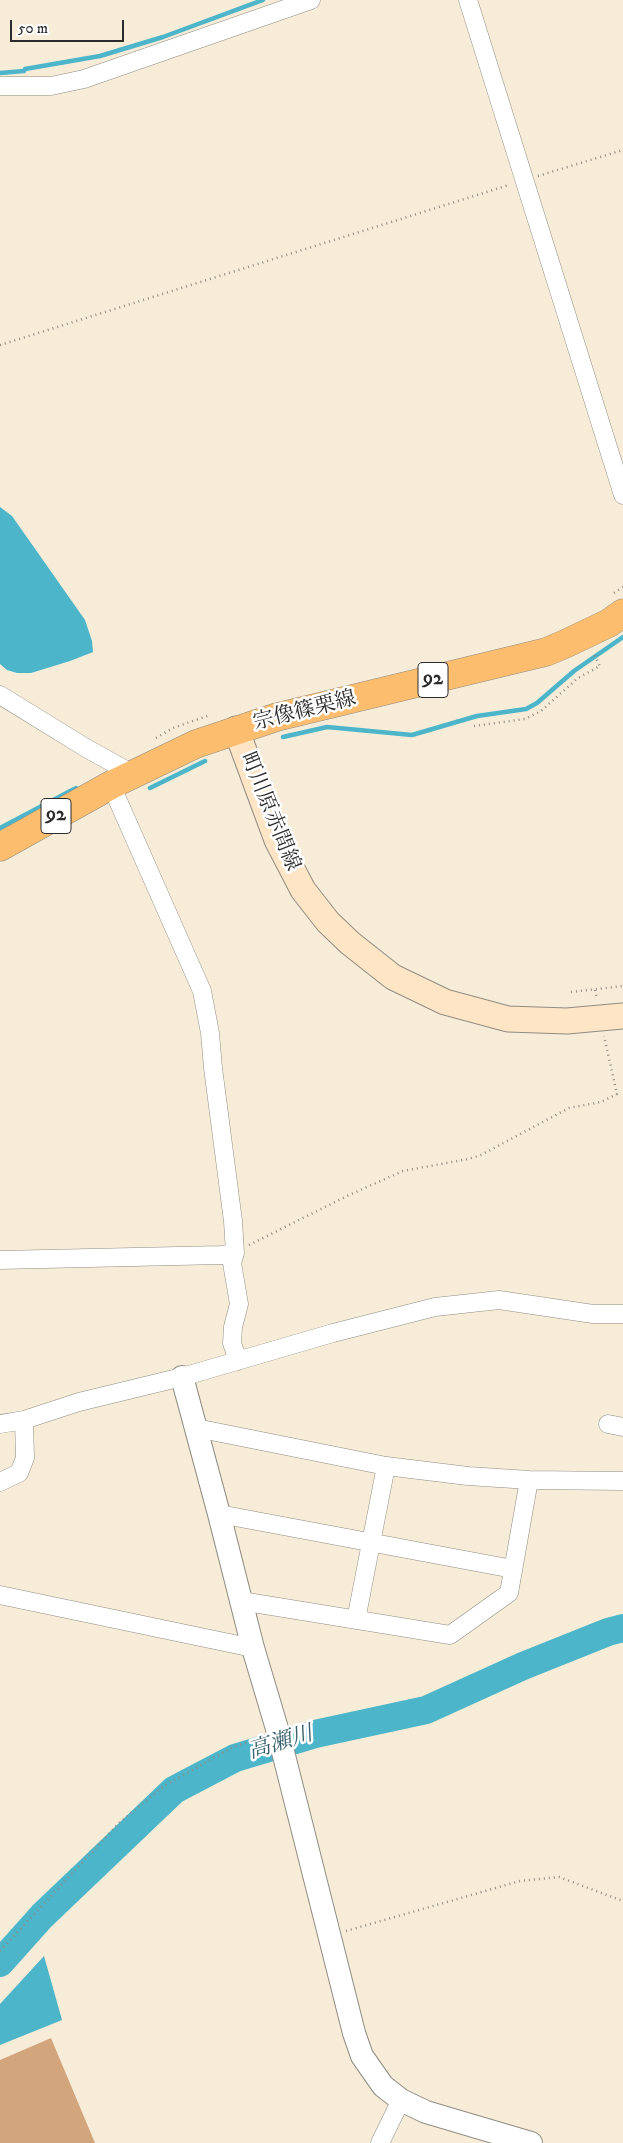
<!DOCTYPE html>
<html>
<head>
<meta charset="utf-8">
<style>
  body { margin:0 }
  #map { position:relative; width:623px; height:2143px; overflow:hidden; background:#f6ecd8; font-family:"IM FELL DW Pica",serif }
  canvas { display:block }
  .scale { position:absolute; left:10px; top:20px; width:114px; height:22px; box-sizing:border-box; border:2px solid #2b2b2b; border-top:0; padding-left:6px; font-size:15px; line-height:18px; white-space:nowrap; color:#2b2b2b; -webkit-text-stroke:4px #fff; paint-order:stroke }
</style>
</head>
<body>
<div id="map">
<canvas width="623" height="2143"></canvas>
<div class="scale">50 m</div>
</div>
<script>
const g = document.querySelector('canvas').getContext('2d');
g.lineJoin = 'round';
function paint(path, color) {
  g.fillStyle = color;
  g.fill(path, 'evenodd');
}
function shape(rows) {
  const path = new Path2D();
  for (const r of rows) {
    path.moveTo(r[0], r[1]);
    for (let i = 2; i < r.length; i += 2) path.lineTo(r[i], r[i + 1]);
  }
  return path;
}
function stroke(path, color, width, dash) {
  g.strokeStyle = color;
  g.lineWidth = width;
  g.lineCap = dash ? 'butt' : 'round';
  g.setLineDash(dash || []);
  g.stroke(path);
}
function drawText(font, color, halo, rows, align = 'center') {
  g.font = font + ' "IM FELL DW Pica","Noto Serif JP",serif';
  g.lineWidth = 5;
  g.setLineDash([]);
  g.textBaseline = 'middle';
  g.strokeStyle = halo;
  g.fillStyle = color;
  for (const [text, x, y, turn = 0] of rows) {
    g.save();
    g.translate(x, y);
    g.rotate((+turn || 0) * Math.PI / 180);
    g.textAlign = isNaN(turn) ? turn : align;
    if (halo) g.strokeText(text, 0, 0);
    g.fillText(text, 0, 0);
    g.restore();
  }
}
const water = shape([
  [0,507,12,516,85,620,92,641,93,652,70,661,31,673,17,673,7,670,0,664],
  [44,1956,62,2020,0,2045,0,2004]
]);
const stream = shape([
  [0,73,24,71,25,69,100,56,163,37,263,0],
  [283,737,327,727,412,735,477,716,526,709,537,703,574,671,623,637],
  [150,788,205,761],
  [0,828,76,788]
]);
const river = shape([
  [0,1963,42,1916,174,1790,235,1758,315,1734,426,1710,523,1666,608,1632,623,1628]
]);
const building = shape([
  [51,2038,95,2143,0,2143,0,2060]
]);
const path = shape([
  [538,176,623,150],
  [0,345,509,185],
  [614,593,623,587],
  [474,726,525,719,541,711,578,678,600,666,594,654],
  [156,738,173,728,210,715],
  [595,990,597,999],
  [571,992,623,986],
  [249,1245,347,1196,403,1171,468,1159,481,1155,569,1108,601,1102,617,1094,604,1036],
  [346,1931,520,1881,559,1877,623,1901],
  [0,1951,119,1823,164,1786,233,1747,260,1738]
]);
const minor = shape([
  [468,0,623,495],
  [0,86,51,86,84,79,311,0],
  [0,695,86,748,133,774],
  [111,785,202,991,210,1033,213,1068,233,1221,235,1253,232,1263,239,1304,233,1327,232,1343,238,1361],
  [0,1260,222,1255,235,1253],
  [0,1424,24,1420,79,1402,182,1377,333,1333,435,1307,499,1300,593,1314,623,1314],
  [608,1424,623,1427],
  [196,1428,386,1466,468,1476,529,1480,623,1481],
  [0,1482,19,1473,25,1458,24,1420],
  [219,1514,513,1569],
  [0,1595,253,1648],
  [241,1601,450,1635,509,1593,529,1480],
  [356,1620,386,1466],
  [380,2143,401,2100]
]);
const tertiary = shape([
  [182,1377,219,1514,253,1648,278,1732,354,2033,362,2056,383,2086,401,2100,426,2112,531,2143]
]);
const secondary = shape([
  [236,729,277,840,303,890,328,922,350,943,393,977,445,1002,508,1019,567,1021,623,1016]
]);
const primary = shape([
  [0,847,111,785,196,744,277,717,546,652,565,644,609,623,623,613]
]);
const shields = [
  [433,680,30],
  [56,816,30]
];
const shieldNames = [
  ["92",433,680],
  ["92",56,816]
];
const streetNames = [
  ["宗像篠栗線",305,712,-14],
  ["町川原赤間線",269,812,68]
];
const waterNames = [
  ["高瀬川",281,1744,-17]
];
paint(water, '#4cb5ca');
stroke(stream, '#4cb5ca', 4.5);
stroke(river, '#4cb5ca', 28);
paint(building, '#d3a57d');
stroke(minor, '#908c82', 19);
stroke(tertiary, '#908c82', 24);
stroke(secondary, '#908c82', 27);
stroke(primary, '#908c82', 29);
stroke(path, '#908c82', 2.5, [1, 4]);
stroke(minor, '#fff', 18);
stroke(tertiary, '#fff', 22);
stroke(secondary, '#fee5c5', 25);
stroke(primary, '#fcbd6f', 28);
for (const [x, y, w] of shields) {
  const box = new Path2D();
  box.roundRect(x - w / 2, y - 17.5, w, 35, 4);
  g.fillStyle = '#fff';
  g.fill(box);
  stroke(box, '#2b2b2b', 1);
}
drawText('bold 20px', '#2b2b2b', null, shieldNames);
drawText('21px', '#2b2b2b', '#fff', streetNames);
drawText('italic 22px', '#38626b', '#fff', waterNames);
</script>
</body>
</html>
